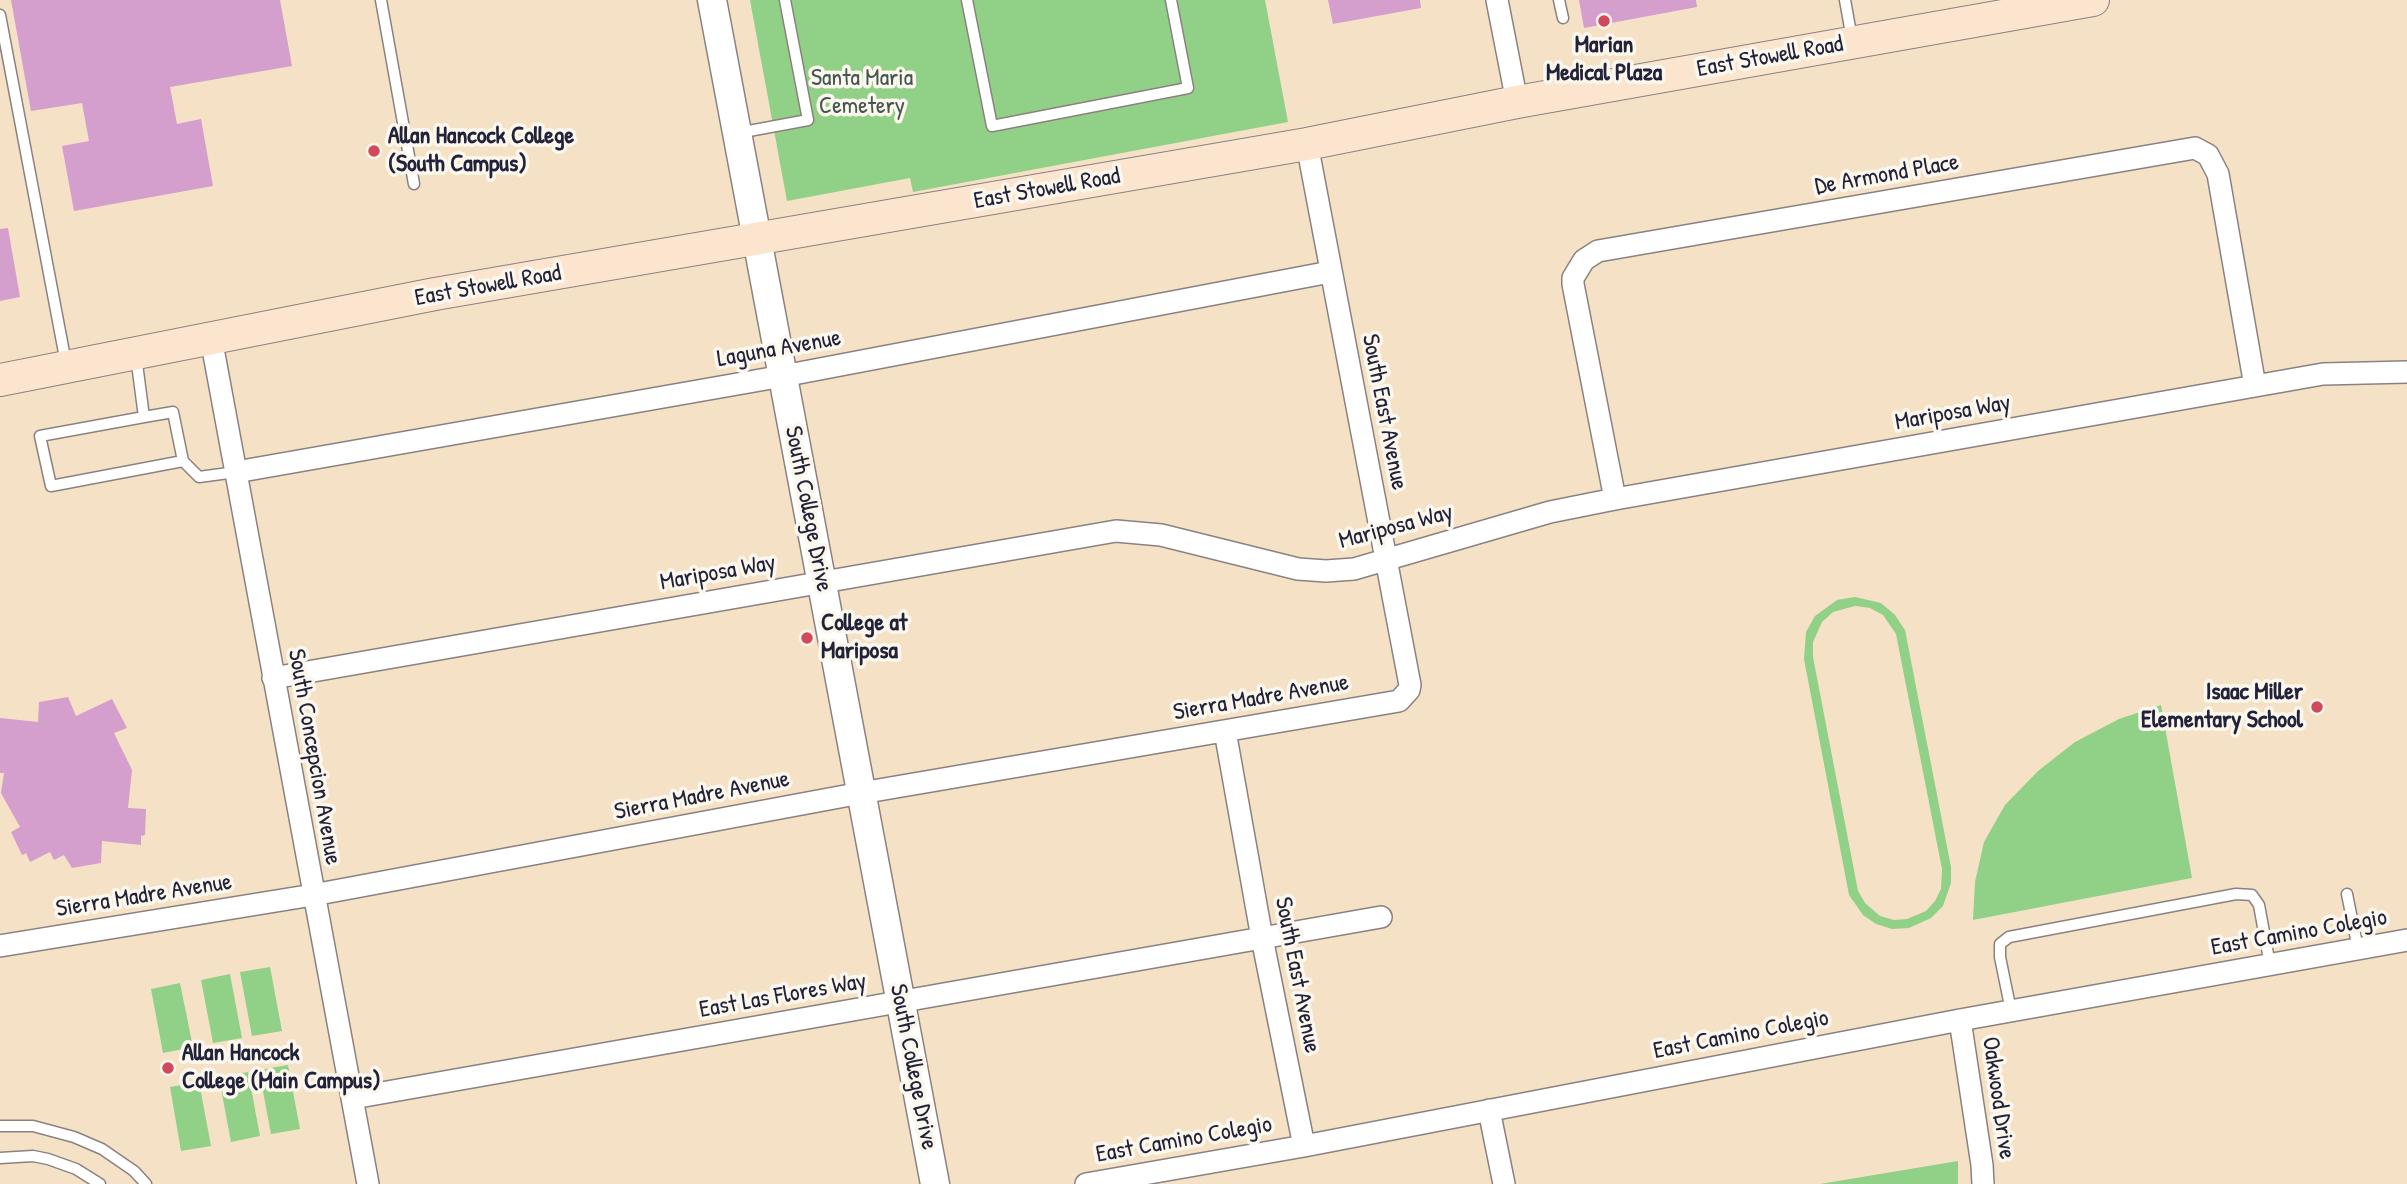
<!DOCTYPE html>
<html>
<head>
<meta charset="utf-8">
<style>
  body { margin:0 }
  canvas { display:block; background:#f4e1c6 }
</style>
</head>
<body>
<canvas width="2407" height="1184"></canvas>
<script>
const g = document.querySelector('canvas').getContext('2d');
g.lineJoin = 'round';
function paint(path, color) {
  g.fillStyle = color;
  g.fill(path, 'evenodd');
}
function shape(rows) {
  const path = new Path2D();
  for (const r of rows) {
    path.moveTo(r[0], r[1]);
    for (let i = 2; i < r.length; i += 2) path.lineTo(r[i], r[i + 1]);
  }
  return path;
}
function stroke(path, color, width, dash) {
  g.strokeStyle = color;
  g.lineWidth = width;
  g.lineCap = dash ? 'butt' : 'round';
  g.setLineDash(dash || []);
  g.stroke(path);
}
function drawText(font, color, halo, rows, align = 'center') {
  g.font = font + ' "Patrick Hand",sans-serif';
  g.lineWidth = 7;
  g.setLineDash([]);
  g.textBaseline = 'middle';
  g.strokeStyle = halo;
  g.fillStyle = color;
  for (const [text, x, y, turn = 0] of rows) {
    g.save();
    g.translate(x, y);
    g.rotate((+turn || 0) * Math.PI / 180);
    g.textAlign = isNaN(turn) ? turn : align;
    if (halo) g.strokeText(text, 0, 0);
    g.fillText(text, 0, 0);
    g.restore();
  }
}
const green = shape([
  [750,0,1265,0,1288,122,913,192,910,178,787,201],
  [1855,597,1881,603,1895,615,1905,630,1951,867,1951,883,1943,906,1931,918,1909,928,1892,929,1876,924,1863,915,1849,895,1804,659,1806,632,1815,616,1837,600],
  [1855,606,1870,608,1883,615,1896,634,1942,869,1941,889,1935,901,1926,911,1907,919,1894,920,1880,916,1865,903,1858,891,1813,657,1813,642,1822,622,1833,612],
  [2161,705,2192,878,1973,920,1975,882,1984,842,2005,805,2038,771,2075,742,2119,719],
  [270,967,282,1031,252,1036,240,972],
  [230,974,242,1038,213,1043,201,980],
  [180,983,193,1047,163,1053,151,989],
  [288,1065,300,1129,271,1134,259,1070],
  [248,1072,260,1136,231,1142,219,1078],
  [199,1082,211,1146,181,1151,170,1087],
  [1958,1161,1958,1184,1820,1184]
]);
const building = shape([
  [11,0,280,0,292,66,170,87,177,124,201,119,213,186,74,211,62,146,89,141,82,103,31,111],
  [1328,0,1420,0,1421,8,1333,24],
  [1579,0,1696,0,1697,7,1584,28],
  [8,228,20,297,0,301,0,229],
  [68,697,76,716,112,699,127,728,114,733,132,770,128,808,146,809,145,835,141,836,141,845,102,841,101,863,72,868,64,855,54,860,50,852,30,862,26,853,22,855,11,832,20,827,1,793,4,773,0,773,0,718,38,722,39,702]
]);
const service = shape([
  [381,0,414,184],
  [967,0,992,126,1188,88,1171,0],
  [1559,0,1563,18],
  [1845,0,1852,39],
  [0,15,66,363],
  [738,133,808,120,785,0],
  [136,356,144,417,40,436,51,486,183,461,173,412,144,417],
  [183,461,199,477,236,472],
  [2347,894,2358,949],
  [2011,1011,2000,957,2000,944,2009,937,2236,894,2252,895,2259,905,2270,965],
  [0,1126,33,1126,74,1137,102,1149,134,1171,146,1184],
  [0,1158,33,1156,48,1159,76,1169,100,1184]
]);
const minor = shape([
  [1497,0,1517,102],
  [211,338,368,1184],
  [236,472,783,376,1330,272],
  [1615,499,1573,284,1573,278,1584,260,1598,251,2195,148,2208,155,2218,174,2255,386],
  [273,678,1116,531,1161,535,1298,569,1326,571,1354,569,1550,512,1615,499,2323,374,2407,372],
  [1225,731,1262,938,1304,1146],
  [0,946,313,895,861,793,1399,701,1409,690,1410,685,1307,144],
  [1960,1020,1982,1165,1983,1184],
  [353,1098,1381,917],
  [1489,1110,1504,1184],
  [1086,1184,1304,1146,1960,1020,2407,940]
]);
const tertiary = shape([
  [712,0,935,1184]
]);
const secondary = shape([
  [0,380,435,294,1307,144,1517,102,2093,0]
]);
const markers = [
  [1604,21,7,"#d1495b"],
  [374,151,7,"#d1495b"],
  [807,638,7,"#d1495b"],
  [2317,707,7,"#d1495b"],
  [168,1068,7,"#d1495b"]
];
const poiNames = [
  ["Marian",1604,46,"center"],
  ["Medical Plaza",1604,74,"center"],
  ["Allan Hancock College",388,137],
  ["(South Campus)",388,165],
  ["College at",821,624],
  ["Mariposa",821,652],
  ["Isaac Miller",2303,693,"right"],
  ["Elementary School",2303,721,"right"],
  ["Allan Hancock",182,1054],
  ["College (Main Campus)",182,1082]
];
const streetNames = [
  ["East Stowell Road",1770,57,-10],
  ["De Armond Place",1887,175,-10],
  ["East Stowell Road",1047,189,-10],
  ["East Stowell Road",488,286,-10],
  ["Laguna Avenue",779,349,-10],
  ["South East Avenue",1384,412,79],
  ["Mariposa Way",1953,413,-10],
  ["South College Drive",808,509,79],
  ["Mariposa Way",1396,527,-15],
  ["Mariposa Way",718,573,-10],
  ["Sierra Madre Avenue",1261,698,-10],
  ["South Concepcion Avenue",314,757,80],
  ["Sierra Madre Avenue",702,796,-11],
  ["Sierra Madre Avenue",144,896,-9],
  ["East Camino Colegio",2299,933,-10],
  ["South East Avenue",1297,975,79],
  ["East Las Flores Way",783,996,-10],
  ["East Camino Colegio",1741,1035,-11],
  ["South College Drive",913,1067,79],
  ["Oakwood Drive",1998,1098,82],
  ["East Camino Colegio",1184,1140,-10]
];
const parkNames = [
  ["Santa Maria",862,79],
  ["Cemetery",862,107]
];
paint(green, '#91d087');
paint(building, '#d49fcd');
stroke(service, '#8b8280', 13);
stroke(minor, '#8b8280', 24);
stroke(tertiary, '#8b8280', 31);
stroke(secondary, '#8b8280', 34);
stroke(service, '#fff', 10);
stroke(minor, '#fff', 21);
stroke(tertiary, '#fff', 28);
stroke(secondary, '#fbe5cf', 32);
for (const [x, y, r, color] of markers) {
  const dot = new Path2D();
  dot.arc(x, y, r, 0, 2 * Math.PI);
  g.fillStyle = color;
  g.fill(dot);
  stroke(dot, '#fbf7ec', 2.5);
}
drawText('bold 24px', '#22223b', '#fbf7ec', poiNames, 'left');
drawText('24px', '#22223b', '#fbf7ec', streetNames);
drawText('24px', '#435652', '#fbf7ec', parkNames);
</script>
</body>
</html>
